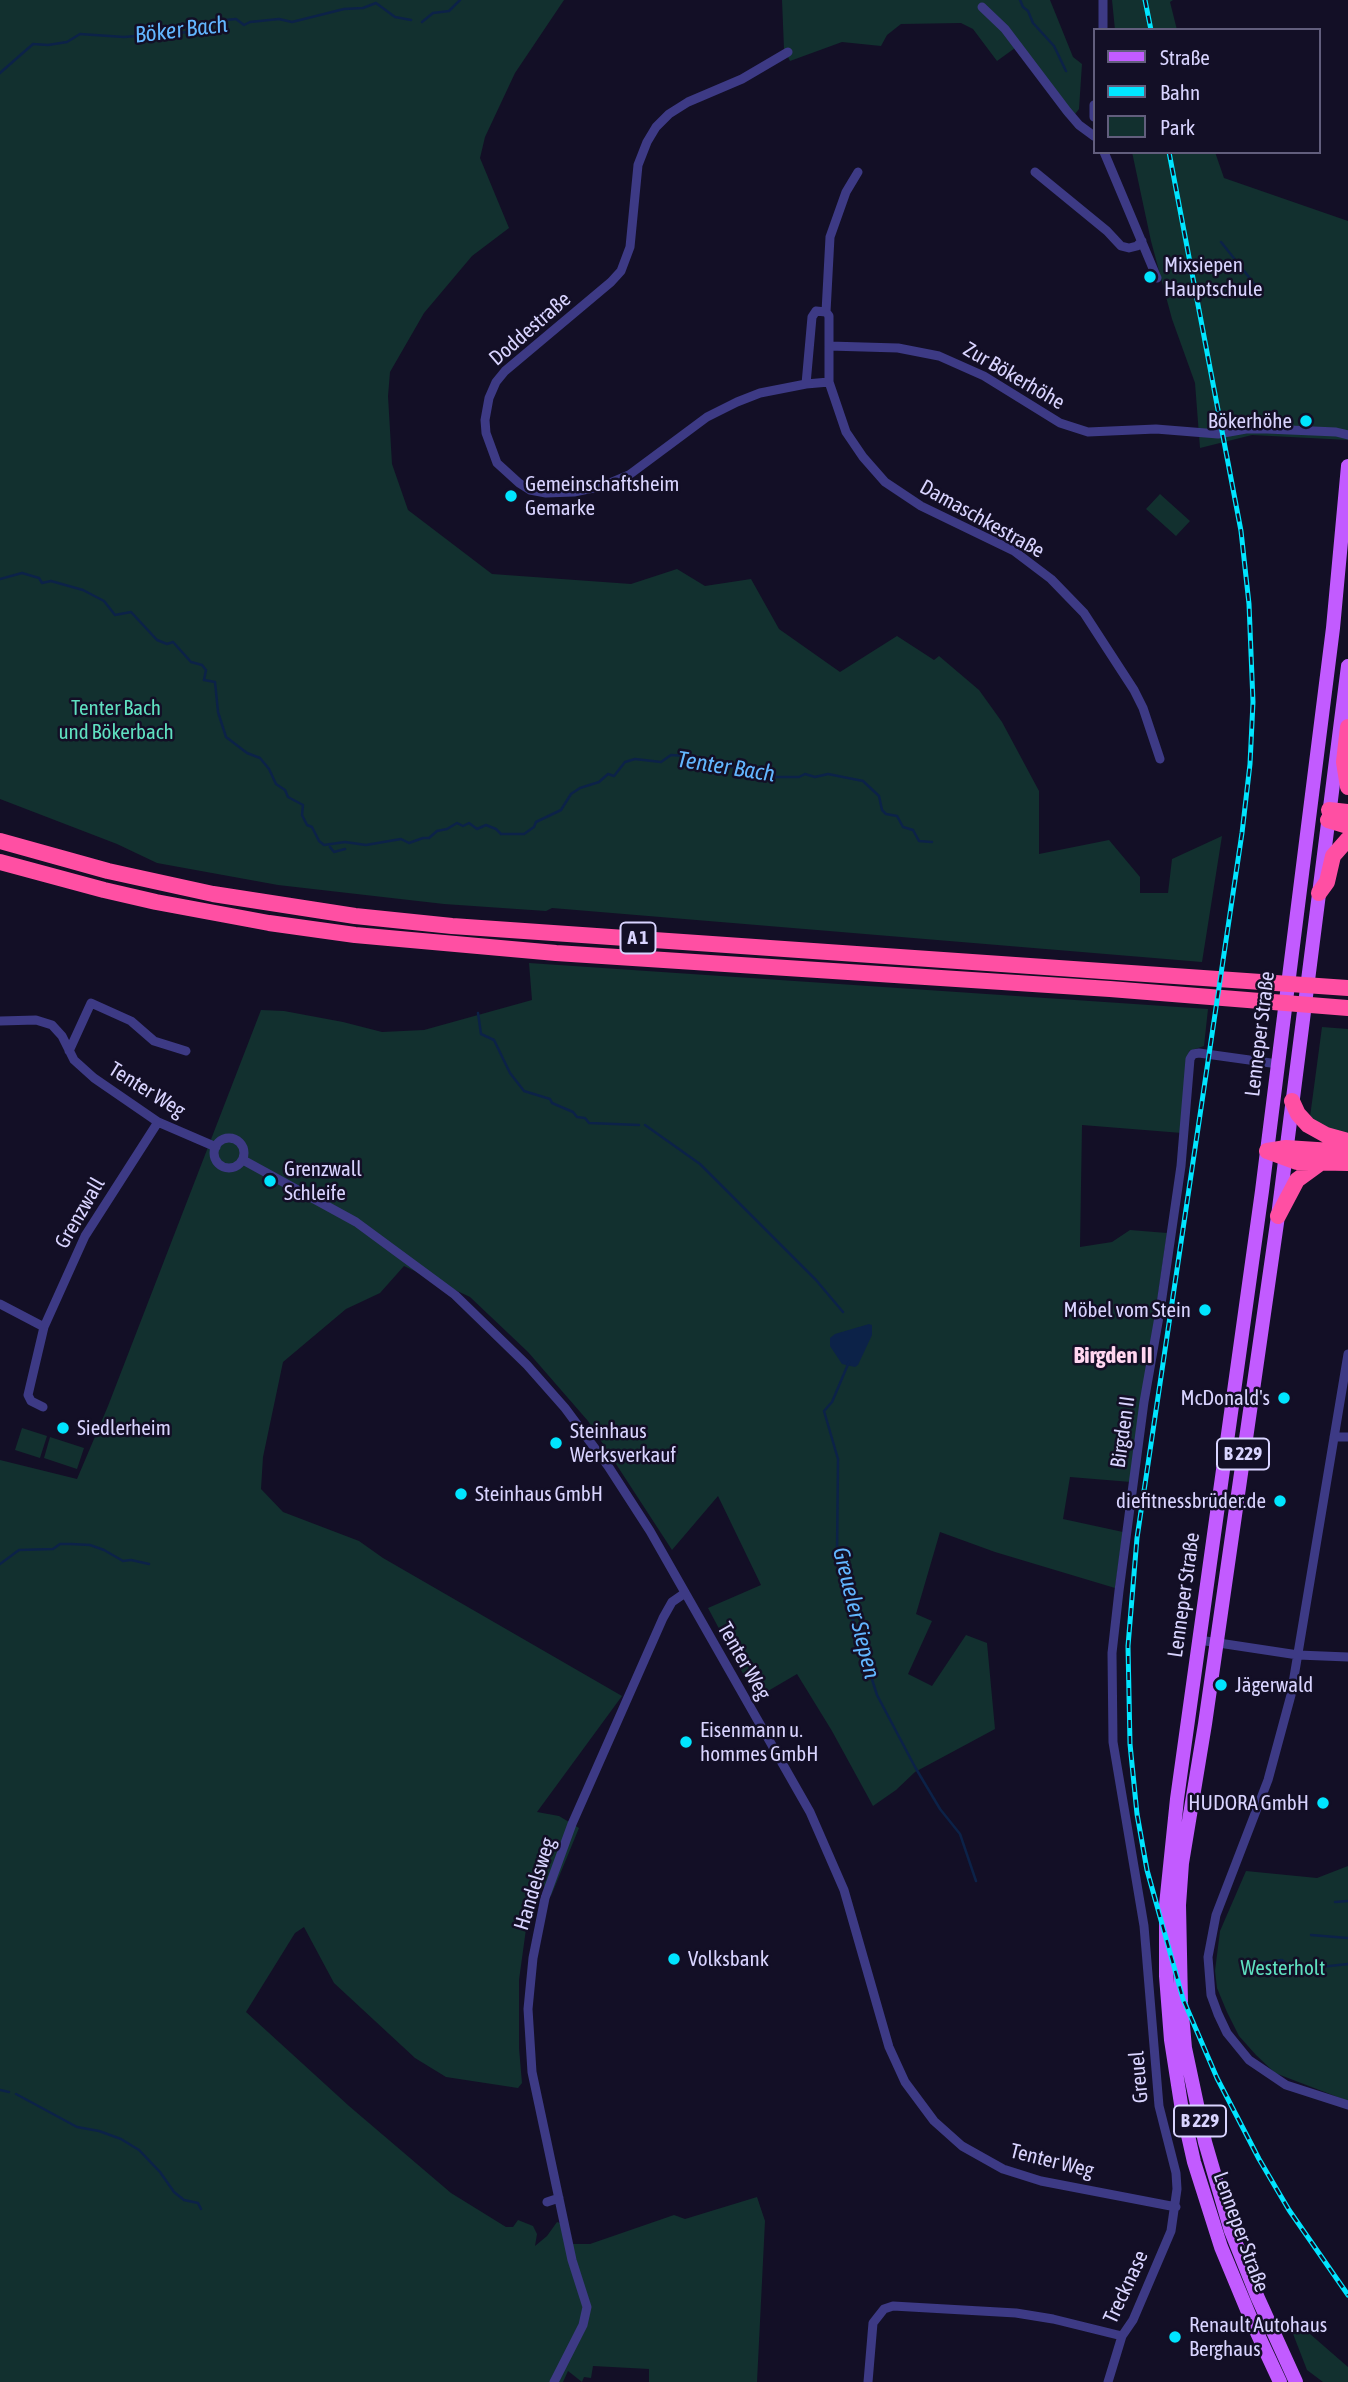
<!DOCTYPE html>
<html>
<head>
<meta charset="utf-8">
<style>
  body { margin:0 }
  #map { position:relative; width:1348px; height:2382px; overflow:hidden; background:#130f26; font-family:"Asap Condensed",sans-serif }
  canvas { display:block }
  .legend { position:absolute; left:1093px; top:28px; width:228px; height:126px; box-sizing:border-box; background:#130f26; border:2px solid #625e7d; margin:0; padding:9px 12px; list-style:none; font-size:21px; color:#d9d4ff }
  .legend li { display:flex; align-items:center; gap:14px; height:35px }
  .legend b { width:35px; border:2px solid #625e7d }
</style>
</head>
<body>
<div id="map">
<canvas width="1348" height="2382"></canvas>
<ul class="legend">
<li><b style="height:9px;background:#c25bff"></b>Straße</li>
<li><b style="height:9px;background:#00e5ff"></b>Bahn</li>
<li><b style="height:19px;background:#12302f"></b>Park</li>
</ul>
</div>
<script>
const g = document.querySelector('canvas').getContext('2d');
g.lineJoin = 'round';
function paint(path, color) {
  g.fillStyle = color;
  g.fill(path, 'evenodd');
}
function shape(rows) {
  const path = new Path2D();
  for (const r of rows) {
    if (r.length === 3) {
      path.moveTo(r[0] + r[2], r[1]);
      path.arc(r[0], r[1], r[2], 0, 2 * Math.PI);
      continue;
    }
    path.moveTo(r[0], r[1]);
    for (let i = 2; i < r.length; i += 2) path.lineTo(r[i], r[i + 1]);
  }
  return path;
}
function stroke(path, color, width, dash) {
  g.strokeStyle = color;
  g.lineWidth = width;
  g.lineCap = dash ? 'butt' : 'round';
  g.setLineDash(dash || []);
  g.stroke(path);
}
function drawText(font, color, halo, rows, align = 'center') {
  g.font = font + ' "Asap Condensed",sans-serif';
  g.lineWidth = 5;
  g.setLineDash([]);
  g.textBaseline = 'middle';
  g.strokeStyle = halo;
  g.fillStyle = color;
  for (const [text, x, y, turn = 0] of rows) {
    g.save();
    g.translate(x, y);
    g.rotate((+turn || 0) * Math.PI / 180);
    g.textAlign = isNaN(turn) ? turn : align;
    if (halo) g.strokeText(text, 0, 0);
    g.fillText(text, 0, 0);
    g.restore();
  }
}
const green = shape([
  [0,0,564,0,515,73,485,137,480,158,509,228,472,256,424,313,390,372,388,396,392,464,408,510,492,574,631,584,677,569,705,586,751,579,779,629,840,672,897,636,934,660,939,656,979,690,1002,722,1039,791,1039,854,1109,840,1140,877,1140,893,1168,893,1172,859,1222,836,1202,962,552,908,546,911,444,904,278,885,157,863,117,844,0,799],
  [782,0,1050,0,1073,57,1082,64,1079,109,1072,118,1066,117,1015,48,997,61,973,29,961,23,901,24,887,35,881,46,842,42,790,61,784,49],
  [1112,0,1173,0,1170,2,1177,30,1115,30],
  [1132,152,1215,152,1224,178,1348,221,1348,440,1252,435,1200,448,1195,383,1172,319,1151,241],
  [1160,494,1190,521,1176,536,1146,509],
  [529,963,1208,1009,1204,1046,1189,1051,1182,1133,1082,1125,1080,1247,1112,1242,1130,1230,1167,1233,1131,1482,1070,1477,1063,1519,1123,1532,1115,1588,995,1552,940,1532,916,1614,932,1621,908,1674,932,1686,966,1635,987,1643,995,1729,915,1772,896,1790,873,1806,832,1731,797,1674,756,1698,708,1608,761,1585,718,1496,672,1550,588,1421,528,1352,470,1297,404,1266,380,1293,346,1309,283,1362,263,1457,261,1489,283,1512,359,1541,383,1558,622,1696,537,1812,559,1816,579,1828,551,1896,538,1877,526,1929,519,1980,519,2048,522,2083,518,2088,446,2077,415,2058,334,1983,304,1927,295,1933,246,2012,349,2106,451,2193,506,2227,513,2227,518,2220,533,2226,537,2234,535,2246,547,2236,557,2222,560,2223,566,2244,590,2244,674,2215,685,2219,757,2197,765,2221,757,2382,649,2382,649,2369,593,2366,591,2378,584,2377,582,2382,568,2371,563,2382,0,2382,0,1460,77,1479,108,1406,261,1010,284,1011,343,1022,382,1032,424,1030,532,1000],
  [1322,1027,1348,1029,1348,1134,1330,1130,1310,1117],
  [22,1428,47,1436,40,1458,15,1450],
  [50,1437,84,1448,77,1469,44,1458],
  [1348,1866,1348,2101,1275,2073,1256,2055,1239,2036,1227,2012,1217,1988,1215,1971,1220,1931,1246,1871,1317,1878],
  [1290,2326,1302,2327,1348,2367,1348,2382,1323,2382,1307,2370]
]);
const water = shape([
  [869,1324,872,1325,872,1335,858,1365,855,1367,842,1364,830,1346,830,1338,835,1334]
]);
const stream = shape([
  [1020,0,1023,7,1028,11,1033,23,1054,46,1066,71],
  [422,22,433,13,449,11,460,0],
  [0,73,33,44,48,45,67,42,80,34,124,37,189,32,201,29,206,24,226,20,236,19,244,25,250,22,279,19,292,22,344,9,363,8,376,3,395,17,411,20],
  [1221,242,1256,286],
  [0,579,22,573,39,578,42,583,51,581,83,590,104,601,115,615,131,612,157,640,167,644,173,642,191,662,202,665,206,670,204,680,215,682,218,712,226,737,247,753,260,758,269,769,276,784,285,790,288,797,303,805,302,815,307,825,312,827,319,841,324,845,345,842,366,845,401,839,409,843,423,838,429,838,437,831,447,829,457,823,463,826,469,823,477,829,486,825,496,829,501,834,524,834,534,827,536,822,561,810,571,794,580,788,599,782,608,774,614,776,625,762,635,759,661,762,671,755,689,756,704,763,746,769,774,777,799,777,805,774,815,777,828,774,863,781,879,796,882,810,886,814,897,816,903,827,913,830,919,841,932,842],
  [330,847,334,852,345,849],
  [478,1013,481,1034,494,1040,510,1073,524,1091,550,1099,552,1103,573,1112,577,1117,585,1118,589,1123,639,1125],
  [645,1125,700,1164,816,1280,843,1312],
  [849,1362,832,1402,824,1411,838,1459,837,1555,848,1604,877,1695,915,1767,940,1809,960,1834,976,1881],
  [0,1564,19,1550,53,1549,60,1544,71,1544,90,1545,104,1550,123,1561,131,1560,149,1564],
  [1335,1902,1348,1901],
  [1311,1935,1348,1938],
  [1257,1964,1282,1960,1293,1970,1348,1964],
  [0,2090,9,2092],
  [16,2094,77,2127,99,2131,121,2139,139,2150,160,2172,174,2192,184,2200,198,2203,201,2209]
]);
const street = shape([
  [1103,0,1103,30],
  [982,7,1005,29,1067,111,1079,125,1094,136],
  [788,52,742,79,688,102,669,114,656,127,647,142,638,165,630,247,621,271,611,282,505,371,496,382,489,398,485,420,486,433,497,463,519,483,530,490,546,493,574,492,603,486,629,475,707,417,737,402,760,393,806,384],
  [1094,105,1094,117],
  [1104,152,1157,278],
  [1035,172,1107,231,1121,246,1129,248,1137,246,1142,241],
  [816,311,826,312,829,316,829,382,806,384,812,317,816,311],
  [826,312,830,237,846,192,858,172],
  [829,346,898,348,939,356,984,376,1060,423,1088,432,1156,429,1218,434,1246,429,1267,429,1336,432,1348,435],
  [829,382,846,432,863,457,885,482,921,506,1014,551,1051,579,1084,613,1134,690,1143,708,1160,759],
  [0,1021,36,1020,52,1025,62,1036,74,1060,94,1078,158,1122,216,1147],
  [69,1051,91,1003,131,1021,154,1041,186,1051],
  [229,1153,15],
  [243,1160,356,1222,455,1295,527,1365,565,1408,608,1466,650,1531,810,1812,844,1890,889,2047,905,2082,934,2121,962,2146,1003,2169,1041,2181,1176,2207],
  [0,1304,44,1327],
  [1348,1354,1291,1695,1268,1780,1216,1915,1208,1957,1211,1995,1218,2014,1227,2033,1249,2060,1286,2085,1348,2105],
  [43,1407,31,1401,28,1395,44,1327,85,1236,158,1122],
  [1334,1437,1348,1437],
  [1199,1640,1298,1655,1348,1657],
  [547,2202,559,2198],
  [554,2382,583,2325,587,2307,572,2260,532,2072,528,2009,533,1958,545,1898,572,1824,663,1618,672,1602,685,1593],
  [868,2382,873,2323,884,2309,893,2306,1016,2313,1053,2319,1122,2336],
  [1108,2382,1122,2336,1133,2320,1171,2231,1177,2189,1176,2173,1159,2106,1144,1926,1113,1742,1112,1653,1119,1591,1144,1402,1160,1311,1181,1166,1190,1059,1193,1054,1199,1053,1278,1064]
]);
const primary = shape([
  [1280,2382,1253,2324,1221,2247,1194,2162,1181,2104,1171,2040,1166,1976,1166,1905,1177,1799,1262,1191,1333,628,1348,466],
  [1296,2382,1257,2296,1231,2231,1205,2142,1185,2048,1181,2003,1179,1905,1182,1863,1205,1724,1278,1216,1348,666]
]);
const highway = shape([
  [1348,727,1344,762,1348,787],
  [1329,810,1348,812],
  [1328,820,1348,826],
  [0,841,108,871,213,894,355,916,452,926,1348,988],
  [0,862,104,890,156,902,269,923,355,935,556,953,1110,989,1348,1008],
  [1319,893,1327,882,1333,856,1348,839],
  [1292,1101,1298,1114,1308,1125,1326,1135,1348,1141],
  [1267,1151,1297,1162,1348,1163],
  [1267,1151,1286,1148,1348,1152],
  [1278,1216,1297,1180,1319,1164]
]);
const rail = shape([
  [1145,0,1151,30],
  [1169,152,1241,531,1249,604,1253,702,1250,764,1242,833,1137,1538,1128,1646,1130,1744,1137,1814,1147,1870,1183,1999,1217,2078,1259,2159,1289,2210,1348,2295]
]);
const markers = [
  [1150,277,7,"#00e5ff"],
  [1306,421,7,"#00e5ff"],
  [511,496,7,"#00e5ff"],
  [270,1181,7,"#00e5ff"],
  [1205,1310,7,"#00e5ff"],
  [1284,1398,7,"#00e5ff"],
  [63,1428,7,"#00e5ff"],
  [556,1443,7,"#00e5ff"],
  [461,1494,7,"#00e5ff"],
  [1280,1501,7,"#00e5ff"],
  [1221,1685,7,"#00e5ff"],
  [686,1742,7,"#00e5ff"],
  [1323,1803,7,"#00e5ff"],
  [674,1959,7,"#00e5ff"],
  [1175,2337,7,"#00e5ff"]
];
const shields = [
  [638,938,35],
  [1243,1454,52],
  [1200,2121,52]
];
const shieldNames = [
  ["A 1",638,938],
  ["B 229",1243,1454],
  ["B 229",1200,2121]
];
const poiNames = [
  ["Mixsiepen",1164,265],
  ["Hauptschule",1164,289],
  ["Bökerhöhe",1292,421,"right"],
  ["Gemeinschaftsheim",525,484],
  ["Gemarke",525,508],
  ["Grenzwall",284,1169],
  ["Schleife",284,1193],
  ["Möbel vom Stein",1191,1310,"right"],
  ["McDonald's",1270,1398,"right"],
  ["Siedlerheim",77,1428],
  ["Steinhaus",570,1431],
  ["Werksverkauf",570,1455],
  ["Steinhaus GmbH",475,1494],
  ["diefitnessbrüder.de",1266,1501,"right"],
  ["Jägerwald",1235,1685],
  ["Eisenmann u.",700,1730],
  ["hommes GmbH",700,1754],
  ["HUDORA GmbH",1309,1803,"right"],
  ["Volksbank",688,1959],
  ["Renault Autohaus",1189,2325],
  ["Berghaus",1189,2349]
];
const streetNames = [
  ["Doddestraße",530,329,-41],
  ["Zur Bökerhöhe",1014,376,30],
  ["Damaschkestraße",982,519,29],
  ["Lenneper Straße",1260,1034,-83],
  ["Tenter Weg",147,1090,32],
  ["Grenzwall",80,1213,-60],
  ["Birgden II",1123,1432,-82],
  ["Lenneper Straße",1184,1595,-82],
  ["Tenter Weg",744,1661,60],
  ["Handelsweg",535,1884,-73],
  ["Greuel",1139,2077,-95],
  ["Tenter Weg",1052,2161,14],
  ["Lenneper Straße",1241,2232,70],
  ["Trecknase",1126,2287,-65]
];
const parkNames = [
  ["Tenter Bach",116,708],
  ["und Bökerbach",116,732],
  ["Westerholt",1283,1968]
];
const waterNames = [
  ["Böker Bach",181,30,-7],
  ["Tenter Bach",726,767,9],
  ["Greueler Siepen",856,1613,76]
];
const neighbourhoodNames = [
  ["Birgden II",1113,1356]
];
paint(green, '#12302f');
paint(water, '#0c2248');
stroke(stream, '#0c2248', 2.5);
stroke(street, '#3d3a85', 9);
stroke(primary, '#c25bff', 14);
stroke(highway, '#ff4fa3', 16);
stroke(rail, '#00e5ff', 5);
stroke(rail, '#130f26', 2.5, [8]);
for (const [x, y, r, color] of markers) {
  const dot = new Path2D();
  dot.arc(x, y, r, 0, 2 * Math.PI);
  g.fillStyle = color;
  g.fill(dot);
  stroke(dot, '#130f26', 2.5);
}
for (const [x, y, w] of shields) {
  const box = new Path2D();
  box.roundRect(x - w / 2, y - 15.5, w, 31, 5);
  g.fillStyle = '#130f26';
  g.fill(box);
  stroke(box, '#d9d4ff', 2);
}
drawText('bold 19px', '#d9d4ff', null, shieldNames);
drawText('21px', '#d9d4ff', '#130f26', poiNames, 'left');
drawText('21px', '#d9d4ff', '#130f26', streetNames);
drawText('21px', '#5fe0c0', '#130f26', parkNames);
drawText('italic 23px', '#62b6ff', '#130f26', waterNames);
drawText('bold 23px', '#ffd6f0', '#130f26', neighbourhoodNames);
</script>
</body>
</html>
